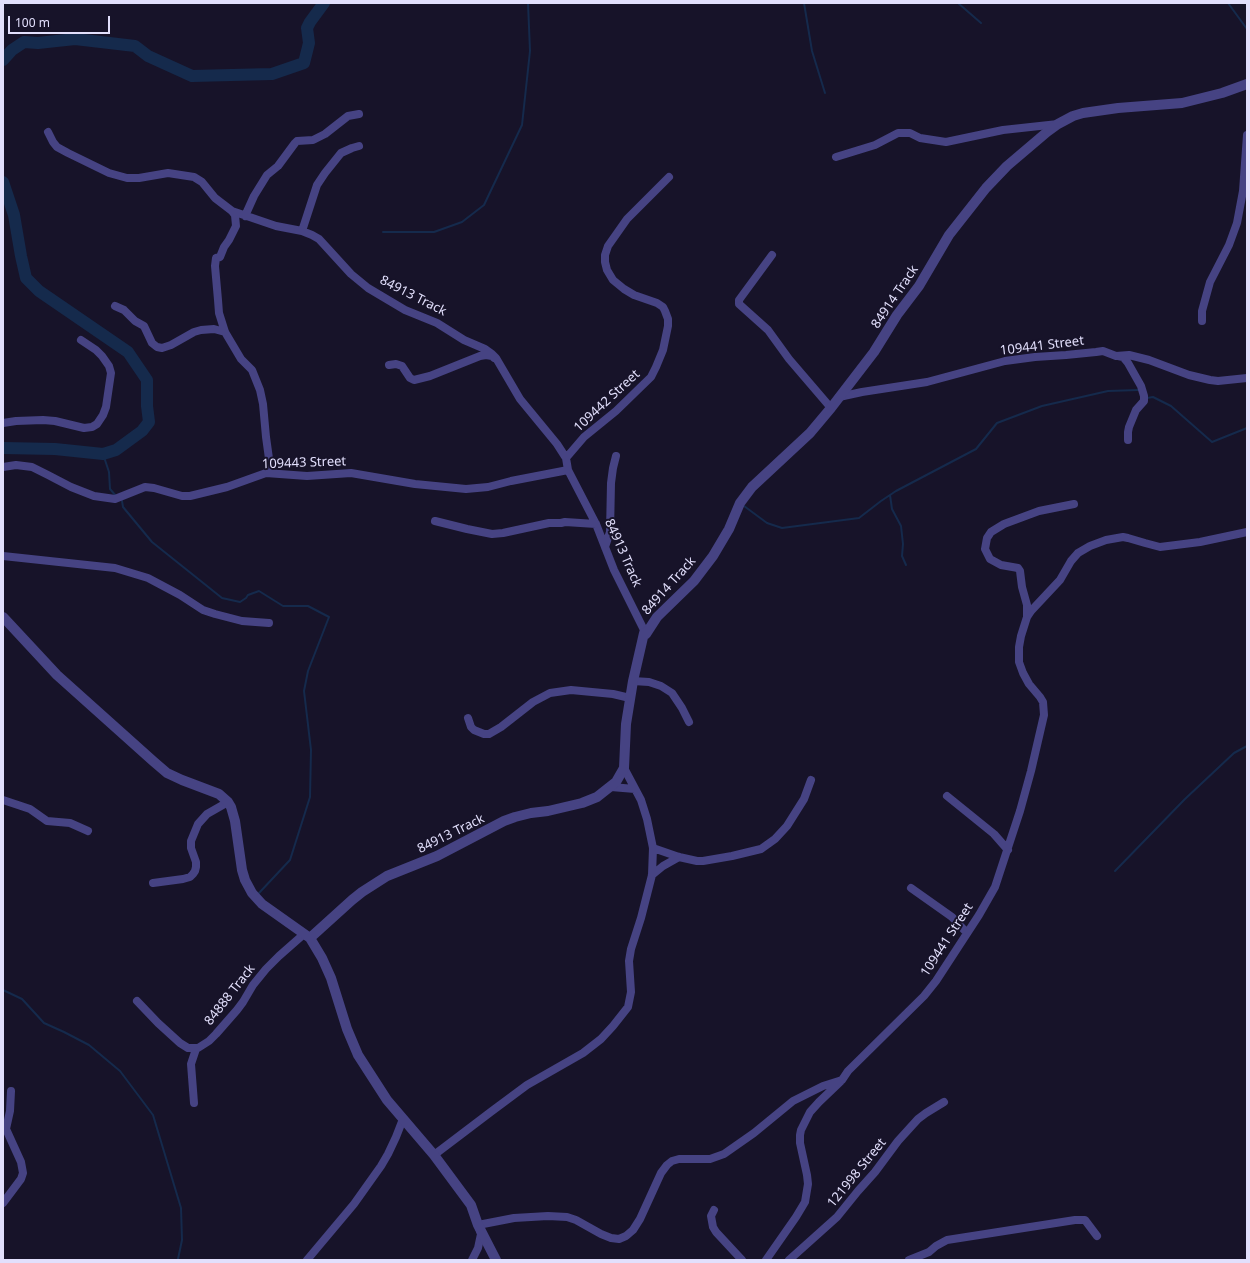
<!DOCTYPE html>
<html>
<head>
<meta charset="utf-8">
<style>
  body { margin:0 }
  #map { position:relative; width:1250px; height:1263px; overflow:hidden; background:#171329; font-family:"Noto Sans",sans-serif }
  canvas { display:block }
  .frame { position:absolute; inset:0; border:4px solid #e2dffc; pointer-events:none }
  .scale { position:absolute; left:8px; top:16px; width:102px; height:18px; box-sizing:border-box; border:2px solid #e2dffc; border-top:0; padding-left:5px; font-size:12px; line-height:14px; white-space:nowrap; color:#e2dffc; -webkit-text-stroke:3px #171329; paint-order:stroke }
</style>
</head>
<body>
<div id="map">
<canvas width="1250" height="1263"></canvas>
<div class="frame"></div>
<div class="scale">100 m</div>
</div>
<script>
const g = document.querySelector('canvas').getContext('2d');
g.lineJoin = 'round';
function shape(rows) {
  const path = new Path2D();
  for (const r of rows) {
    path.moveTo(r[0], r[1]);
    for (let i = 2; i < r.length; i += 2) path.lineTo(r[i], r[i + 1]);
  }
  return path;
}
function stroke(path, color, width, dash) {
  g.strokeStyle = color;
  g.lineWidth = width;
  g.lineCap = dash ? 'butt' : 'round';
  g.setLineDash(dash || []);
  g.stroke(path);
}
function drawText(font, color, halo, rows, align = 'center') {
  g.font = font + ' "Noto Sans",sans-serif';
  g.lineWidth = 4;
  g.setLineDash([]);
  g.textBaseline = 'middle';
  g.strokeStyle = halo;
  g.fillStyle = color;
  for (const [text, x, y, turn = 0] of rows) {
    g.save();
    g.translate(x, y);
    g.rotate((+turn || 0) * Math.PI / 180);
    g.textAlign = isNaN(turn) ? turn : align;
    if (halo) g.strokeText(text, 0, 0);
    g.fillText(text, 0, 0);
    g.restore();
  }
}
const stream = shape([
  [804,3,812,51,825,93],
  [958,3,981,23],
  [1228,3,1247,29],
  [383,232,434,232,462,222,484,205,522,125,530,51,528,3],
  [1147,398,1153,397,1171,406,1212,442,1247,428],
  [103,454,109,472,110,489,116,496],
  [890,495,892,509,901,526,903,544,902,556,906,565],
  [122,501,123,507,152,542,222,598,240,602,246,598,248,595,259,591,283,606,308,606,329,617,308,671,304,691,311,750,310,797,290,860,259,893],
  [744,506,767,523,782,528,859,518,881,501,896,491,976,449,997,423,1042,406,1108,391,1138,390],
  [1115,871,1185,799,1234,753,1247,746],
  [3,990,22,999,44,1023,64,1032,89,1045,120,1071,153,1115,181,1208,182,1240,178,1259]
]);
const river = shape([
  [3,60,12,50,24,42,38,43,75,39,135,46,148,56,192,76,272,74,304,63,309,43,307,28,310,22,324,3],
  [3,182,14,215,21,256,26,278,39,291,128,352,147,380,147,406,149,422,142,431,116,450,103,454,55,449,3,448]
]);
const minor = shape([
  [48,132,53,142,57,147,68,153,109,173,127,178,139,178,168,173,194,177,202,182,215,198,232,211,276,226,302,231,312,235,319,239,351,274,368,288,405,310,437,323,464,340,485,349,492,354,496,358,520,399,557,444,566,458,568,470,596,524,614,570,646,634],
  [836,157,875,145,898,133,910,133,920,138,946,142,1003,130,1058,124],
  [232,211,235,215,236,226,229,240,224,247,220,257,216,258,215,266,218,300,219,313,225,332,241,359,252,370,260,390,263,404,266,437,271,473],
  [245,216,254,196,267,175,278,166,295,143,297,141,313,140,325,134,348,116,359,114],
  [302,231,317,185,325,173,341,153,352,148,359,146],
  [772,255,739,300,739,304,768,330,789,359,831,408],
  [115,306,124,310,135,321,144,326,152,343,157,347,162,348,171,345,194,332,201,330,214,329,225,332],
  [1202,321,1202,311,1210,282,1229,245,1237,223,1243,191,1247,135],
  [1118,356,1123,357,1128,363,1141,386,1144,396,1144,401,1136,410,1129,427,1128,432,1128,440],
  [389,365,396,364,402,366,410,378,414,380,430,376,480,356,486,355,492,356,494,358],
  [839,397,862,392,927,382,1005,361,1035,357,1066,355,1096,352,1103,351,1116,356,1129,355,1149,360,1189,375,1210,380,1218,381,1247,378],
  [3,423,16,421,43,420,55,421,84,428,92,427,97,424,103,415,106,407,111,373,109,366,102,356,96,350,81,340],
  [566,458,584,437,616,411,651,377,656,367,663,350,668,326,668,319,665,311,663,307,657,303,634,295,624,289,613,280,607,270,605,262,605,255,608,246,627,219,669,177],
  [3,467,16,465,32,467,48,475,71,487,94,496,115,499,145,487,154,488,182,496,190,496,227,487,252,478,266,473,307,476,351,473,415,484,466,489,488,487,511,481,568,470],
  [435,521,467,529,492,534,503,533,549,523,561,523,565,522,596,524],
  [605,547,610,532,611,483,613,468,616,456],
  [3,556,115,568,148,578,180,595,203,610,215,614,242,621,269,623],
  [1027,617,1027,605,1022,587,1020,571,1018,568,1001,565,990,559,985,549,987,538,991,532,1004,524,1039,511,1074,504],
  [633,681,649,682,661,686,672,693,682,708,689,722],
  [468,718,471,727,474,730,484,734,489,734,501,727,533,702,550,693,571,690,613,694,630,698],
  [611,787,635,789],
  [947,796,994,834,1008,850],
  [3,800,30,809,47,821,70,823,88,831],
  [653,848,679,857,697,861,703,861,732,856,761,849,775,839,787,826,804,799,811,780],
  [652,875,663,866,679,857],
  [153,883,183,879,190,877,193,874,195,871,196,867,196,862,191,848,191,841,198,824,207,814,228,802],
  [911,888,952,917,967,933],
  [137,1001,158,1023,180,1043,188,1048,198,1048,209,1041,216,1034,237,1010,243,1002,253,985,266,969,279,956,304,934],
  [194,1103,191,1064,196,1049],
  [434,1155,492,1111,527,1085,583,1053,601,1039,613,1026,628,1007,631,992,629,961,631,949,641,918,652,875,653,848,647,819,641,800,624,768],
  [3,1203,21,1179,23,1173,21,1162,6,1129,10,1111,11,1091],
  [714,1210,711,1216,713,1227,716,1232,742,1260],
  [307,1260,354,1204,381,1166,388,1154,396,1137,403,1119],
  [472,1260,478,1248,481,1234,478,1225,514,1218,548,1216,567,1217,576,1220,601,1234,611,1238,619,1239,626,1236,633,1230,640,1219,661,1173,667,1165,672,1161,679,1159,710,1159,724,1154,754,1133,793,1101,823,1086,842,1080,848,1071,924,996,936,981,979,915,995,887,1020,811,1031,771,1044,715,1043,702,1040,697,1029,684,1023,673,1019,662,1019,647,1021,636,1027,617,1031,611,1060,580,1071,561,1078,553,1090,546,1106,540,1123,537,1128,538,1145,543,1160,547,1200,542,1247,532],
  [766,1260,796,1217,805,1202,808,1184,807,1175,800,1143,800,1135,801,1130,810,1112,819,1102,841,1081],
  [789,1260,837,1217,858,1191,875,1172,898,1141,918,1119,926,1113,944,1102],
  [909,1260,929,1252,936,1246,947,1240,1075,1220,1085,1220,1097,1236]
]);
const tertiary = shape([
  [3,617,57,675,153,761,167,773,182,780,219,794,228,802,231,807,235,821,242,870,245,880,252,893,262,904,310,938,322,958,331,978,347,1029,358,1055,387,1100,434,1155,471,1205,478,1225,496,1260],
  [310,938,352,900,362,892,387,876,437,856,504,821,515,817,531,813,548,811,582,803,597,797,616,782,624,768,626,724,633,681,644,633,646,634,657,617,694,581,713,556,729,529,740,503,752,487,810,433,831,408,874,352,897,315,919,286,949,235,986,188,1007,166,1047,132,1058,124,1073,116,1083,113,1118,108,1182,103,1222,93,1247,84]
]);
const streetNames = [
  ["84913 Track",413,296,27],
  ["84914 Track",895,297,-56],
  ["109441 Street",1042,346,-7],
  ["109442 Street",607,401,-43],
  ["109443 Street",304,463,-2],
  ["84913 Track",623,553,66],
  ["84914 Track",669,586,-48],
  ["84913 Track",451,834,-26],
  ["109441 Street",947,940,-57],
  ["84888 Track",230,995,-52],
  ["121998 Street",857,1173,-51]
];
stroke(stream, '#152a4c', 2);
stroke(river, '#152a4c', 12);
stroke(minor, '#464383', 8);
stroke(tertiary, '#464383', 10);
drawText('13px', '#e2dffc', '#171329', streetNames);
</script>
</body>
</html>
